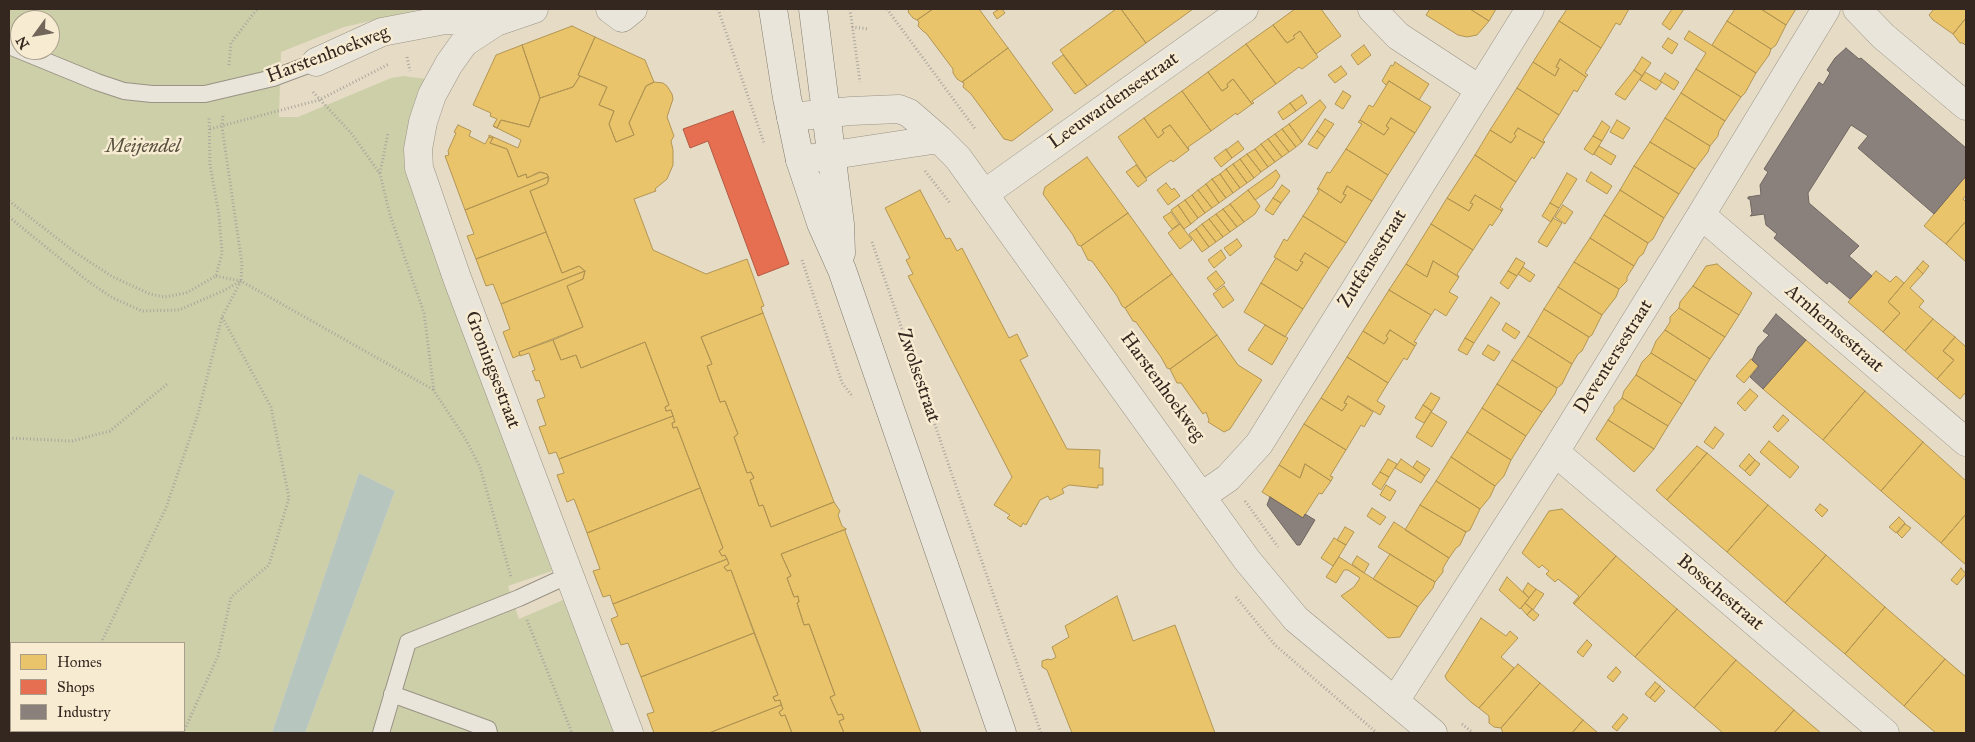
<!DOCTYPE html>
<html>
<head>
<meta charset="utf-8">
<style>
  body { margin:0 }
  #map { position:relative; width:1975px; height:742px; overflow:hidden; background:#e6dcc6; font-family:"IM FELL Great Primer",serif }
  canvas { display:block }
  .frame { position:absolute; inset:0; border:10px solid #332720; pointer-events:none }
  .legend { position:absolute; left:10px; top:642px; width:175px; height:90px; box-sizing:border-box; background:#f7ecd2; border:1px solid #a99d8b; margin:0; padding:6px 9px; list-style:none; font-size:15px; color:#332720 }
  .legend li { display:flex; align-items:center; gap:10px; height:25px }
  .legend b { width:25px; border:1px solid #a99d8b }
  .north { position:absolute; left:10px; top:10px; width:50px; height:50px; box-sizing:border-box; background:#f7ecd2; border:1px solid #a99d8b; border-radius:50%; rotate:238deg; font-size:14px; font-weight:700; line-height:20px; text-align:center; color:#332720 }
  .north::after { content:''; display:block; margin:auto; width:18px; height:22px; background:#72665a; clip-path:polygon(50% 0,100% 100%,50% 72%,0 100%) }
</style>
</head>
<body>
<div id="map">
<canvas width="1975" height="742"></canvas>
<div class="frame"></div>
<ul class="legend">
<li><b style="height:14px;background:#e9c46a"></b>Homes</li>
<li><b style="height:14px;background:#e76f51"></b>Shops</li>
<li><b style="height:14px;background:#8a817c"></b>Industry</li>
</ul>
<div class="north">N</div>
</div>
<script>
const g = document.querySelector('canvas').getContext('2d');
g.lineJoin = 'round';
function paint(path, color) {
  g.fillStyle = color;
  g.fill(path, 'evenodd');
}
function shape(rows) {
  const path = new Path2D();
  for (const r of rows) {
    path.moveTo(r[0], r[1]);
    for (let i = 2; i < r.length; i += 2) path.lineTo(r[i], r[i + 1]);
  }
  return path;
}
function stroke(path, color, width, dash) {
  g.strokeStyle = color;
  g.lineWidth = width;
  g.lineCap = dash ? 'butt' : 'round';
  g.setLineDash(dash || []);
  g.stroke(path);
}
function drawText(font, color, halo, rows, align = 'center') {
  g.font = font + ' "IM FELL Great Primer",serif';
  g.lineWidth = 5;
  g.setLineDash([]);
  g.textBaseline = 'middle';
  g.strokeStyle = halo;
  g.fillStyle = color;
  for (const [text, x, y, turn = 0] of rows) {
    g.save();
    g.translate(x, y);
    g.rotate((+turn || 0) * Math.PI / 180);
    g.textAlign = isNaN(turn) ? turn : align;
    if (halo) g.strokeText(text, 0, 0);
    g.fillText(text, 0, 0);
    g.restore();
  }
}
const green = shape([
  [9,9,422,9,344,27,281,52,279,117,298,117,391,78,403,76,427,79,406,170,410,185,552,571,508,586,519,619,563,600,615,733,305,733,395,491,359,473,272,733,9,733],
  [20,20,50,20,50,50,20,50],
  [11,643,184,643,184,731,11,731]
]);
const water = shape([
  [359,473,395,491,305,733,272,733]
]);
const homes = shape([
  [909,9,933,9,917,20,913,18,908,12,909,9],
  [933,9,979,9,1008,48,962,82,957,79,953,73,953,69,926,33,924,32,918,26,919,22,917,20,933,9],
  [999,9,1002,9,1005,13,997,19,993,13,999,9],
  [1116,9,1121,9,1146,43,1087,86,1060,50,1116,9],
  [1121,9,1193,9,1146,43,1121,9],
  [1295,9,1321,9,1341,36,1316,54,1300,31,1293,36,1295,38,1287,43,1273,25,1295,9],
  [1430,9,1470,9,1489,21,1477,35,1467,37,1458,35,1426,15,1430,9],
  [1470,9,1496,9,1489,21,1470,9],
  [1567,9,1629,9,1620,25,1616,23,1601,48,1559,21,1567,9],
  [1672,9,1684,9,1670,30,1662,24,1672,9],
  [1735,9,1761,9,1786,25,1776,45,1771,49,1727,21,1735,9],
  [1761,9,1796,9,1786,25,1761,9],
  [1934,9,1966,9,1966,18,1953,34,1933,20,1929,15,1934,9],
  [1966,18,1966,46,1963,43,1960,43,1953,34,1966,18],
  [1559,21,1601,48,1585,73,1588,75,1586,77,1560,59,1556,67,1559,68,1555,76,1533,62,1559,21],
  [1727,21,1771,49,1769,55,1756,73,1712,45,1727,21],
  [1273,25,1287,43,1295,38,1293,36,1300,31,1318,57,1302,69,1299,67,1276,84,1246,44,1273,25],
  [572,26,595,37,578,75,580,76,573,87,540,98,522,45,572,26],
  [1689,31,1756,73,1745,93,1741,97,1696,69,1706,53,1684,39,1689,31],
  [595,37,645,60,654,82,646,86,629,123,634,135,616,142,609,124,614,111,599,105,607,87,578,75,595,37],
  [1668,38,1678,44,1672,54,1662,47,1668,38],
  [1246,44,1276,84,1252,101,1254,103,1252,104,1233,79,1227,84,1228,87,1222,91,1208,72,1246,44],
  [522,45,540,98,529,127,501,120,497,128,493,126,497,119,490,116,491,113,473,105,496,55,522,45],
  [1364,45,1371,55,1358,65,1351,55,1364,45],
  [1008,48,1053,110,1012,141,1004,139,971,94,963,87,964,83,962,82,1008,48],
  [1063,55,1087,86,1075,94,1052,63,1063,55],
  [1642,57,1651,63,1642,76,1634,70,1642,57],
  [1560,59,1586,77,1577,92,1574,90,1559,115,1517,88,1533,62,1555,76,1559,68,1556,67,1560,59],
  [1395,62,1429,84,1419,100,1389,81,1386,85,1382,81,1391,65,1393,66,1395,62],
  [1341,66,1347,74,1335,83,1328,75,1341,66],
  [1696,69,1741,97,1725,121,1681,93,1696,69],
  [1634,70,1642,76,1625,100,1615,94,1634,70],
  [1208,72,1222,91,1228,87,1227,84,1233,79,1252,104,1237,115,1236,113,1211,131,1182,91,1208,72],
  [1645,72,1662,82,1656,90,1640,80,1645,72],
  [1665,73,1679,82,1674,90,1660,81,1665,73],
  [580,76,607,87,599,105,614,111,609,124,616,142,634,135,629,123,646,86,654,82,663,83,667,86,672,94,673,99,667,117,674,136,671,141,673,150,673,165,667,179,655,189,656,191,634,199,653,250,706,274,747,259,764,306,761,307,763,313,701,337,712,364,707,366,720,402,725,401,738,434,734,437,747,473,751,472,754,478,750,480,759,506,763,505,771,527,834,502,840,511,838,515,842,526,846,529,781,554,791,576,787,578,794,597,798,596,799,602,797,603,804,625,809,624,835,695,830,697,838,715,842,714,844,719,839,721,844,733,792,733,785,715,781,716,779,712,783,709,780,700,775,701,773,697,778,695,731,570,727,571,724,567,729,564,725,555,722,556,719,551,723,548,677,427,673,428,672,423,675,422,671,410,666,411,665,407,669,405,645,342,581,368,576,355,561,360,553,340,583,327,567,286,583,279,585,271,579,266,562,273,530,191,547,184,549,178,547,174,539,172,527,178,526,174,518,177,507,149,490,143,493,138,489,137,489,135,518,148,521,140,493,126,497,128,501,120,529,127,540,98,573,87,580,76],
  [1389,81,1431,107,1415,133,1391,118,1386,126,1389,128,1384,135,1360,120,1369,105,1373,107,1389,81],
  [1517,88,1559,115,1543,140,1545,142,1544,143,1518,128,1514,134,1516,136,1511,143,1490,130,1517,88],
  [1182,91,1211,131,1188,147,1189,150,1170,125,1162,130,1164,133,1158,138,1144,118,1182,91],
  [1343,91,1351,96,1343,109,1335,104,1343,91],
  [1681,93,1725,121,1719,131,1718,136,1710,146,1665,118,1681,93],
  [1302,95,1307,103,1296,111,1290,103,1302,95],
  [1320,100,1326,107,1302,142,1289,124,1320,100],
  [1290,103,1296,111,1283,120,1278,112,1290,103],
  [1144,118,1158,138,1164,133,1162,130,1170,125,1189,150,1173,162,1171,160,1146,178,1118,137,1144,118],
  [1391,118,1415,133,1388,175,1346,149,1362,124,1358,122,1360,120,1384,135,1389,128,1386,126,1391,118],
  [1665,118,1710,146,1708,152,1695,169,1650,142,1665,118],
  [1325,119,1334,124,1325,137,1317,131,1325,119],
  [1617,120,1630,128,1623,139,1610,132,1617,120],
  [1602,121,1610,127,1602,141,1593,136,1602,121],
  [1289,124,1302,142,1296,147,1282,129,1289,124],
  [458,125,471,131,469,136,485,144,489,137,493,138,490,143,507,149,518,177,526,174,527,178,541,172,547,174,548,177,465,210,445,156,449,155,448,151,456,133,454,132,458,125],
  [1518,128,1544,143,1534,159,1532,157,1516,182,1475,155,1490,130,1511,143,1516,136,1514,134,1518,128],
  [1282,129,1296,147,1289,152,1275,134,1282,129],
  [1317,131,1325,137,1317,149,1308,144,1317,131],
  [1275,134,1289,152,1282,157,1268,139,1275,134],
  [1593,136,1602,141,1593,155,1584,149,1593,136],
  [1268,139,1282,157,1275,162,1261,144,1268,139],
  [1238,141,1244,149,1232,158,1226,150,1238,141],
  [1650,142,1695,169,1679,194,1634,166,1650,142],
  [1261,144,1275,162,1268,167,1255,149,1261,144],
  [1599,146,1616,156,1611,165,1594,154,1599,146],
  [1226,149,1232,158,1221,167,1214,158,1226,149],
  [1255,149,1268,167,1261,172,1247,154,1255,149],
  [1346,149,1388,175,1372,201,1347,186,1343,194,1346,195,1341,203,1318,188,1327,172,1330,173,1346,149],
  [1247,154,1261,172,1254,178,1240,159,1247,154],
  [1475,155,1516,182,1500,207,1503,209,1502,211,1475,195,1470,203,1473,204,1469,211,1447,198,1475,155],
  [1087,157,1128,213,1081,246,1078,245,1073,235,1043,194,1045,187,1087,157],
  [1240,159,1254,178,1247,183,1233,164,1240,159],
  [1233,164,1247,183,1240,188,1226,169,1233,164],
  [1136,165,1147,180,1138,187,1126,172,1136,165],
  [1634,166,1679,194,1664,218,1620,190,1634,166],
  [1226,169,1240,188,1233,193,1220,174,1226,169],
  [1276,170,1280,176,1273,187,1255,200,1248,190,1276,170],
  [1591,172,1612,186,1607,194,1586,181,1591,172],
  [1567,173,1577,179,1559,208,1550,203,1567,173],
  [1220,174,1233,193,1226,198,1212,179,1220,174],
  [548,177,548,182,545,185,530,191,546,232,476,259,467,236,474,234,465,210,548,177],
  [1964,178,1966,180,1966,195,1963,199,1966,202,1966,221,1946,244,1924,226,1964,178],
  [1212,179,1226,198,1219,203,1206,184,1212,179],
  [1166,183,1172,190,1174,188,1180,196,1168,205,1157,190,1166,183],
  [1206,184,1219,203,1212,208,1198,190,1206,184],
  [1282,185,1290,191,1281,203,1273,198,1282,185],
  [1347,186,1372,201,1346,243,1303,216,1319,191,1317,189,1318,188,1341,203,1346,195,1343,194,1347,186],
  [920,190,946,239,950,238,957,251,962,248,1009,338,1017,334,1028,356,1020,360,1067,449,1100,450,1099,468,1103,468,1103,485,1098,485,1098,488,1069,485,1062,489,1064,493,1050,500,1048,496,1040,500,1026,525,1023,523,1021,527,1007,518,1010,515,994,505,1012,477,908,276,913,274,906,260,910,258,885,208,920,190],
  [1198,190,1212,208,1205,213,1192,195,1198,190],
  [1248,190,1260,206,1255,214,1244,222,1230,204,1248,190],
  [1620,190,1664,218,1653,239,1648,243,1604,215,1620,190],
  [1192,195,1205,213,1198,218,1185,200,1192,195],
  [1475,195,1502,211,1492,226,1490,224,1473,250,1431,224,1447,198,1469,211,1473,204,1470,203,1475,195],
  [1273,198,1281,203,1273,215,1265,210,1273,198],
  [1185,200,1198,218,1191,224,1178,205,1185,200],
  [1550,203,1559,208,1551,222,1542,216,1550,203],
  [1230,204,1244,222,1237,227,1223,209,1230,204],
  [1178,205,1191,224,1184,229,1171,210,1178,205],
  [1563,205,1573,212,1565,224,1555,217,1563,205],
  [1223,209,1237,227,1230,232,1216,214,1223,209],
  [1171,212,1179,224,1172,229,1163,217,1171,212],
  [1128,213,1172,274,1125,308,1122,306,1117,296,1092,261,1088,260,1081,246,1128,213],
  [1216,214,1230,232,1223,237,1209,219,1216,214],
  [1604,215,1648,243,1643,254,1639,257,1634,266,1590,238,1604,215],
  [1303,216,1346,243,1329,268,1305,253,1300,261,1303,262,1297,271,1274,257,1284,239,1287,241,1303,216],
  [1553,218,1562,223,1547,247,1538,242,1553,218],
  [1209,219,1223,237,1216,242,1202,224,1209,219],
  [1966,221,1966,262,1946,244,1966,221],
  [1180,224,1192,240,1180,249,1168,233,1180,224],
  [1202,224,1216,242,1209,247,1196,229,1202,224],
  [1431,224,1473,250,1457,274,1459,277,1433,261,1427,277,1406,264,1431,224],
  [1196,229,1209,247,1202,252,1189,234,1196,229],
  [546,232,562,273,579,266,585,271,501,304,493,284,486,286,476,259,546,232],
  [1590,238,1634,266,1627,277,1627,281,1619,289,1574,262,1590,238],
  [1237,239,1242,246,1230,256,1224,248,1237,239],
  [1221,250,1226,258,1214,268,1208,260,1221,250],
  [1305,253,1329,268,1303,309,1261,283,1276,258,1297,271,1303,262,1300,261,1305,253],
  [1516,258,1525,263,1517,276,1508,271,1516,258],
  [1433,261,1459,277,1449,292,1458,297,1446,316,1435,309,1431,315,1389,290,1406,264,1427,277,1433,261],
  [1923,261,1929,266,1923,274,1917,268,1923,261],
  [1574,262,1619,289,1616,297,1602,315,1558,287,1574,262],
  [1717,264,1752,293,1739,315,1693,286,1706,266,1717,264],
  [1523,267,1535,275,1530,282,1518,274,1523,267],
  [1917,268,1923,274,1910,288,1924,301,1919,307,1933,319,1905,351,1883,332,1900,313,1888,302,1917,268],
  [585,271,583,279,567,286,583,327,519,352,520,355,513,358,503,332,510,329,501,304,585,271],
  [1216,271,1225,283,1216,290,1207,278,1216,271],
  [1508,271,1517,276,1508,289,1500,283,1508,271],
  [1876,271,1890,282,1896,276,1904,283,1888,302,1900,313,1883,332,1848,302,1876,271],
  [1172,274,1217,335,1170,369,1167,368,1161,357,1136,322,1133,321,1125,308,1172,274],
  [1261,283,1303,309,1285,337,1244,312,1261,283],
  [1224,286,1234,300,1223,308,1213,294,1224,286],
  [1693,286,1739,315,1725,337,1679,308,1680,302,1693,286],
  [1558,287,1602,315,1592,335,1589,337,1544,309,1558,287],
  [1389,290,1431,315,1414,342,1417,343,1415,346,1390,330,1386,336,1388,338,1384,344,1363,331,1389,290],
  [1491,297,1500,303,1474,343,1465,338,1491,297],
  [1679,308,1725,337,1710,359,1665,330,1670,322,1670,317,1679,308],
  [1544,309,1589,337,1582,351,1578,354,1572,364,1528,336,1544,309],
  [763,313,834,502,771,527,763,505,759,506,750,480,754,478,751,472,747,473,734,437,738,434,725,401,720,402,707,366,712,364,701,337,763,313],
  [1933,319,1955,337,1943,351,1954,360,1937,379,1905,351,1933,319],
  [1506,323,1520,332,1515,339,1502,330,1506,323],
  [1265,325,1288,338,1272,365,1248,350,1265,325],
  [1390,330,1415,346,1407,360,1404,358,1388,383,1347,357,1363,331,1384,344,1388,338,1386,336,1390,330],
  [1665,330,1710,359,1696,381,1651,353,1656,341,1665,330],
  [1217,335,1238,365,1262,380,1230,429,1224,432,1208,422,1209,420,1206,412,1203,414,1181,383,1177,383,1170,369,1217,335],
  [1528,336,1572,364,1562,384,1557,388,1512,360,1528,336],
  [1955,337,1966,347,1966,392,1960,399,1937,379,1954,360,1943,351,1955,337],
  [1465,338,1474,343,1467,355,1458,350,1465,338],
  [553,340,561,360,576,355,581,368,645,342,669,405,665,407,666,411,671,410,673,416,559,459,556,452,549,454,539,427,546,425,537,400,545,397,539,380,536,381,532,371,535,370,529,353,520,356,519,352,553,340],
  [1806,340,1865,391,1823,440,1763,389,1806,340],
  [1488,345,1500,352,1494,361,1482,354,1488,345],
  [1651,353,1696,381,1682,404,1636,375,1642,362,1651,353],
  [1347,357,1388,383,1377,401,1385,406,1380,415,1348,396,1344,403,1347,404,1342,411,1321,398,1347,357],
  [1751,359,1758,366,1744,383,1736,376,1751,359],
  [1512,360,1557,388,1555,394,1542,412,1497,384,1512,360],
  [1636,375,1682,404,1668,426,1622,398,1624,391,1636,375],
  [1497,384,1542,412,1526,436,1482,408,1497,384],
  [1750,389,1758,396,1745,411,1737,403,1750,389],
  [1865,391,1923,442,1881,491,1823,440,1865,391],
  [1431,393,1440,398,1432,411,1423,405,1431,393],
  [1348,396,1373,412,1364,427,1361,425,1346,450,1304,424,1321,398,1342,411,1347,404,1344,403,1348,396],
  [1622,398,1668,426,1654,449,1608,420,1614,411,1614,407,1622,398],
  [1423,405,1432,411,1424,423,1415,418,1423,405],
  [1482,408,1526,436,1511,460,1467,432,1482,408],
  [1431,412,1447,422,1432,447,1416,437,1431,412],
  [1783,415,1789,420,1778,432,1773,427,1783,415],
  [673,416,675,422,672,423,673,428,677,427,700,488,587,533,574,499,567,502,557,475,564,473,559,459,673,416],
  [1608,420,1654,449,1634,472,1596,439,1608,420],
  [1304,424,1346,450,1330,476,1333,477,1331,481,1305,464,1300,478,1279,465,1304,424],
  [1715,427,1724,434,1713,449,1704,442,1715,427],
  [1467,432,1511,460,1504,476,1495,486,1451,457,1467,432],
  [1769,441,1799,467,1790,478,1760,452,1769,441],
  [1923,442,1966,481,1966,514,1941,543,1881,491,1923,442],
  [1697,446,1707,453,1667,500,1656,490,1697,446],
  [1707,453,1768,505,1727,552,1667,500,1707,453],
  [1749,454,1755,460,1745,471,1739,466,1749,454],
  [1451,457,1495,486,1490,497,1480,509,1436,481,1451,457],
  [1388,459,1397,464,1389,477,1380,472,1388,459],
  [1401,459,1425,476,1421,483,1395,468,1401,459],
  [1755,460,1760,464,1750,476,1745,471,1755,460],
  [1417,461,1430,469,1425,476,1413,467,1417,461],
  [1305,464,1331,481,1322,494,1319,493,1303,518,1262,492,1279,465,1300,478,1305,464],
  [1380,472,1389,477,1381,490,1372,484,1380,472],
  [1436,481,1480,509,1470,530,1466,532,1420,505,1436,481],
  [1386,485,1396,491,1390,501,1380,495,1386,485],
  [700,488,723,548,719,551,722,556,725,555,727,559,613,604,610,595,603,597,593,571,600,569,587,533,700,488],
  [1820,504,1828,510,1822,517,1815,510,1820,504],
  [1420,505,1466,532,1460,545,1456,548,1449,558,1405,530,1420,505],
  [1768,505,1826,555,1785,603,1727,552,1768,505],
  [1372,508,1386,517,1380,525,1367,516,1372,508],
  [1562,509,1616,556,1574,604,1573,603,1579,596,1558,579,1555,582,1546,574,1549,571,1542,565,1539,568,1522,553,1549,511,1562,509],
  [1966,514,1966,565,1941,543,1966,514],
  [1899,517,1905,523,1896,533,1889,527,1899,517],
  [1394,522,1449,558,1443,568,1443,572,1435,582,1378,547,1394,522],
  [1905,524,1911,528,1902,538,1897,533,1905,524],
  [1345,527,1354,532,1346,545,1337,540,1345,527],
  [846,529,845,531,921,733,844,733,839,721,844,719,842,714,838,715,830,697,835,695,809,624,804,625,797,603,799,602,798,596,794,597,787,578,791,576,781,554,846,529],
  [1334,538,1346,545,1333,566,1321,558,1334,538],
  [1390,554,1435,582,1433,588,1418,607,1373,579,1390,554],
  [1826,555,1885,607,1845,654,1785,603,1826,555],
  [1357,556,1369,564,1364,573,1352,564,1357,556],
  [1616,556,1677,609,1635,657,1574,604,1616,556],
  [1339,557,1418,607,1400,637,1388,638,1341,596,1354,587,1360,578,1348,570,1344,570,1336,583,1326,577,1339,557],
  [727,559,729,564,724,567,727,571,731,570,754,633,641,677,628,643,621,645,611,619,618,616,613,604,727,559],
  [1961,568,1966,574,1957,585,1951,580,1961,568],
  [1507,577,1529,598,1520,609,1499,590,1507,577],
  [1528,583,1536,589,1529,598,1523,591,1528,583],
  [1536,589,1544,594,1533,610,1525,603,1536,589],
  [1117,596,1133,641,1175,625,1215,733,1072,733,1047,670,1042,667,1042,661,1048,659,1051,660,1056,657,1052,647,1069,637,1065,626,1117,596],
  [1525,603,1532,609,1527,615,1521,608,1525,603],
  [1885,607,1945,659,1904,706,1845,654,1885,607],
  [1532,609,1539,615,1534,621,1527,615,1532,609],
  [1677,609,1736,660,1694,708,1635,657,1677,609],
  [1481,618,1506,636,1510,631,1518,638,1501,657,1514,668,1479,708,1472,703,1447,680,1445,676,1481,618],
  [754,633,778,695,773,697,775,701,780,700,781,705,709,733,654,733,647,714,654,712,641,677,754,633],
  [1587,640,1592,645,1583,657,1577,652,1587,640],
  [1945,659,1966,677,1966,733,1936,733,1904,706,1945,659],
  [1736,660,1794,710,1774,733,1723,733,1694,708,1736,660],
  [1518,664,1540,683,1501,728,1494,727,1489,723,1489,716,1479,708,1518,664],
  [1616,667,1621,672,1613,682,1607,677,1616,667],
  [1655,682,1660,686,1650,698,1645,694,1655,682],
  [1540,683,1583,720,1572,733,1503,733,1501,728,1540,683],
  [1660,686,1665,691,1655,702,1650,698,1660,686],
  [781,705,783,709,779,712,781,716,785,715,792,733,709,733,781,705],
  [1794,710,1821,733,1774,733,1794,710],
  [1623,714,1628,718,1617,731,1612,727,1623,714],
  [1583,720,1598,733,1572,733,1583,720]
]);
const shops = shape([
  [733,111,789,264,758,276,708,141,690,148,683,129,733,111]
]);
const industry = shape([
  [1846,48,1859,59,1861,58,1966,148,1966,176,1934,214,1858,148,1868,136,1851,125,1808,193,1809,203,1859,246,1849,256,1872,276,1850,299,1829,281,1827,284,1774,238,1777,234,1766,225,1764,214,1750,216,1752,214,1750,199,1748,199,1748,197,1761,195,1760,185,1768,172,1764,169,1819,82,1823,85,1830,73,1827,70,1835,58,1846,48],
  [1776,314,1806,340,1763,389,1750,377,1759,366,1752,360,1758,347,1769,335,1763,331,1776,314],
  [1270,497,1303,518,1305,514,1315,520,1300,545,1297,545,1267,505,1270,497]
]);
const path = shape([
  [718,9,764,143],
  [850,9,860,82],
  [887,9,976,130],
  [852,27,869,29],
  [407,57,410,71],
  [229,65,231,43,257,9],
  [313,92,352,134,380,174,390,215,424,313,434,391,465,438,480,467,511,577],
  [223,116,222,127,242,264,241,281],
  [210,129,319,100,389,64],
  [925,171,950,203],
  [380,173,388,133],
  [9,201,76,253,113,277,150,294,164,297,186,293,216,276,222,253,219,215,210,165,209,117],
  [9,217,89,282,113,298,142,311,179,310,223,291,241,281,222,317,198,414,166,508,101,643],
  [872,242,1041,733],
  [802,260,842,383,853,397],
  [216,276,241,281,434,390],
  [9,438,72,441,110,431,167,384],
  [1245,501,1278,547],
  [1236,597,1275,645,1377,733],
  [527,620,572,733],
  [1462,724,1473,733],
  [45,733,47,731],
  [183,733,218,656,231,597,269,565,289,498,271,407,222,317]
]);
const service = shape([
  [9,46,97,82,124,91,152,94,205,94,273,78,316,62],
  [392,694,488,729,489,733],
  [381,733,408,642,519,598,569,575]
]);
const minor = shape([
  [610,9,622,18,633,9],
  [1372,9,1398,36,1479,89],
  [1857,9,1883,36,1966,106],
  [496,22,464,43,449,64,432,95,423,122,418,149,419,168,457,278,629,733],
  [316,62,382,32,445,20,496,22,534,9],
  [984,194,1244,9],
  [1701,215,1966,442],
  [1555,452,1885,733],
  [1202,496,1228,478,1259,444,1530,9],
  [1395,701,1555,452,1701,215,1826,9]
]);
const tertiary = shape([
  [791,117,851,111,899,109,909,113,939,139,958,158,1247,560,1296,619,1433,733],
  [800,160,939,139]
]);
const secondary = shape([
  [773,9,787,98,800,160,821,223,842,270,1002,733],
  [813,9,840,224,841,253]
]);
const streetNames = [
  ["Harstenhoekweg",328,55,-21],
  ["Leeuwardensestraat",1114,101,-35],
  ["Zutfensestraat",1373,259,-58],
  ["Arnhemsestraat",1834,329,41],
  ["Deventersestraat",1614,357,-58],
  ["Groningsestraat",492,370,69],
  ["Zwolsestraat",918,376,71],
  ["Harstenhoekweg",1162,387,54],
  ["Bosschestraat",1720,593,40]
];
const parkNames = [
  ["Meijendel",143,147]
];
paint(green, '#cdcfa9');
paint(water, '#b6c5be');
paint(homes, '#e9c46a');
stroke(homes, '#b29554', 1);
paint(shops, '#e76f51');
stroke(shops, '#b15942', 1);
paint(industry, '#8a817c');
stroke(industry, '#706660', 1);
stroke(service, '#999285', 18);
stroke(minor, '#999285', 29);
stroke(tertiary, '#999285', 29);
stroke(secondary, '#807a6e', 29);
stroke(path, '#aaa59c', 3, [1, 2.5]);
stroke(service, '#eae5da', 16);
stroke(minor, '#eae5da', 28);
stroke(tertiary, '#eae5da', 28);
stroke(secondary, '#eae5da', 28);
drawText('19px', '#332720', '#f7ecd2', streetNames);
drawText('italic 19px', '#544e3c', '#f7ecd2', parkNames);
</script>
</body>
</html>
